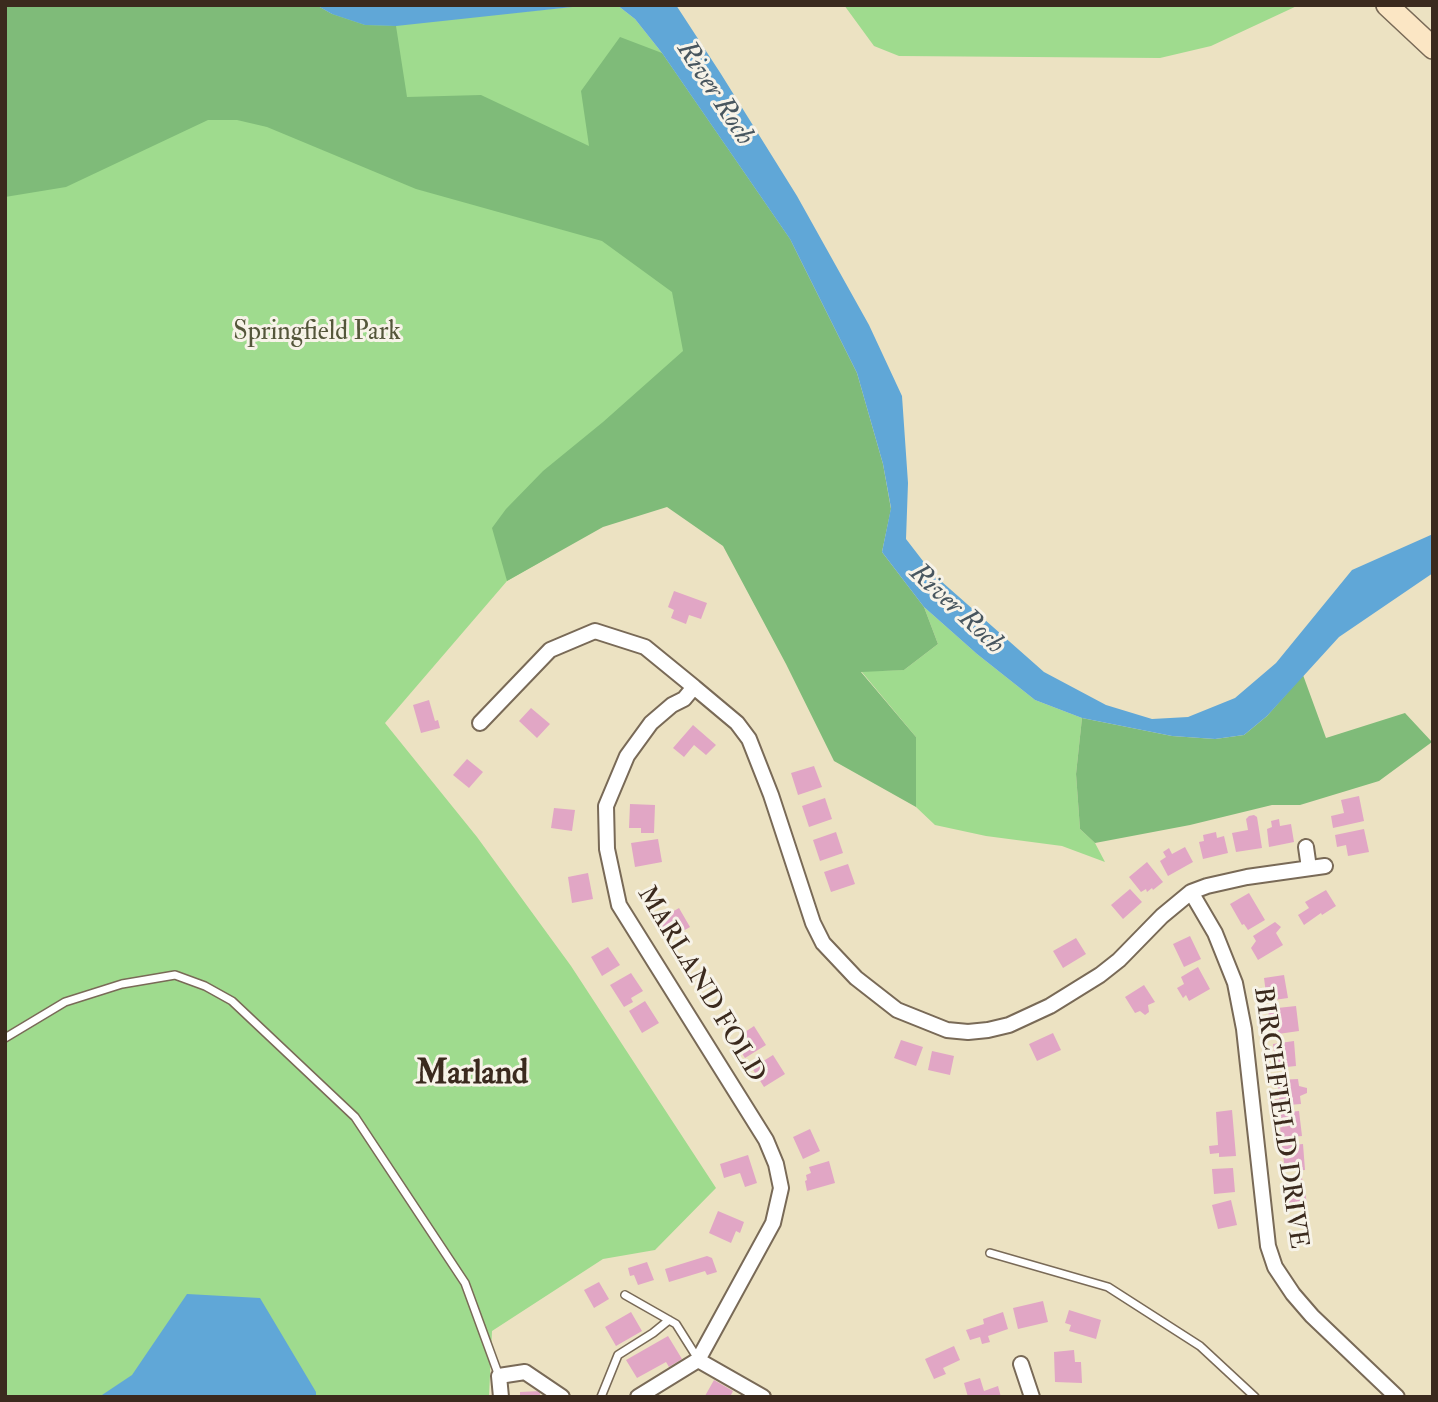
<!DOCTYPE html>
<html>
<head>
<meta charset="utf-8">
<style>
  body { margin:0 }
  #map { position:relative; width:1438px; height:1402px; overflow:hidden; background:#ece2c2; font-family:"IM FELL Double Pica",serif }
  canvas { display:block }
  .frame { position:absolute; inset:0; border:7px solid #3b2a1e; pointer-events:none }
</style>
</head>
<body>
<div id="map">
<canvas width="1438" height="1402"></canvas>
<div class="frame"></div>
</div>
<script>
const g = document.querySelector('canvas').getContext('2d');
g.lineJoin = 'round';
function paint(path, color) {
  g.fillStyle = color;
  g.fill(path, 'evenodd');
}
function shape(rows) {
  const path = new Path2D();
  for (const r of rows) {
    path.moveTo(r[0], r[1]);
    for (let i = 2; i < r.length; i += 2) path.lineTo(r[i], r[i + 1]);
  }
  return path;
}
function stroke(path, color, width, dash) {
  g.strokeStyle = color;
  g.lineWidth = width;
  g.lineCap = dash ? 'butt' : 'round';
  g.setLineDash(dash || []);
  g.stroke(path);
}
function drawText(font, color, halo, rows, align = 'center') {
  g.font = font + ' "IM FELL Double Pica",serif';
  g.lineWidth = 6;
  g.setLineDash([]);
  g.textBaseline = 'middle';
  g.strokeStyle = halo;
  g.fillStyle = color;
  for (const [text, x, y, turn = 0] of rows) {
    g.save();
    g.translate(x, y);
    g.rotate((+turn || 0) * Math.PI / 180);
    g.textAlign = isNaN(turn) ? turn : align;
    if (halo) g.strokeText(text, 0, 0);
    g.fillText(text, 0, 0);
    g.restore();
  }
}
const green = shape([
  [5,5,316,5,332,14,488,15,591,5,617,5,635,19,662,53,790,239,807,276,549,557,507,581,385,723,477,837,571,966,716,1188,655,1250,603,1259,492,1331,489,1397,5,1397],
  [844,5,1299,5,1211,46,1160,58,899,56,874,46],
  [924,607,977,654,1035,700,1082,718,1076,774,1080,829,1095,843,1105,862,1062,846,986,836,935,825,916,807,916,737,861,671,904,670,938,644]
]);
const forest = shape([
  [5,5,316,5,332,14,365,25,396,26,407,97,481,95,589,146,581,91,620,37,662,53,790,239,857,373,883,464,891,509,882,552,924,607,938,644,904,670,861,672,916,737,916,807,834,761,786,664,723,546,667,507,603,527,507,581,492,528,506,509,543,471,603,422,683,351,672,292,602,241,416,189,267,127,237,120,208,120,66,187,5,197],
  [1303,675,1326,738,1405,713,1432,742,1379,781,1300,805,1272,805,1190,825,1095,843,1080,829,1076,774,1082,718,1172,736,1215,739,1244,735,1267,716]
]);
const water = shape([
  [316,5,591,5,396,26,365,25,332,14],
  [617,5,676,5,721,74,797,196,869,325,902,396,908,483,906,539,933,574,1044,672,1106,705,1152,719,1188,717,1235,698,1276,663,1352,570,1433,534,1433,573,1339,637,1267,716,1244,735,1215,739,1172,736,1082,718,1035,700,977,654,924,607,882,552,891,508,883,464,857,373,790,239,662,53,635,19],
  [187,1294,260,1298,316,1392,316,1397,99,1397,132,1375]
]);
const building = shape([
  [674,591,707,603,701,619,689,615,686,624,671,618,674,610,668,607],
  [429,700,435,721,438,720,440,728,421,733,413,705],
  [531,708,550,724,537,738,519,721],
  [693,725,716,745,706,755,694,745,684,757,673,748],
  [467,759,483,772,469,788,453,775],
  [814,766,822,787,798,795,791,773],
  [1359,796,1364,821,1333,828,1331,816,1344,813,1341,800],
  [825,798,832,819,809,827,802,806],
  [630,804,655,805,654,833,641,833,641,828,629,828],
  [554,808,575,810,572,831,551,828],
  [1254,815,1257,817,1262,848,1236,852,1232,833,1248,830,1246,819,1249,816],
  [1279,819,1280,826,1291,824,1294,842,1269,847,1267,829,1272,827,1271,821],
  [1364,829,1369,852,1348,856,1346,845,1337,847,1335,835],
  [836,832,843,853,820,861,813,840],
  [1216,832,1217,838,1224,836,1228,853,1203,859,1199,842,1204,841,1203,835],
  [658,839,662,862,635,867,631,843],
  [1185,847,1193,862,1168,876,1160,861,1166,857,1163,852,1169,848,1172,854],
  [1147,862,1163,882,1153,890,1152,888,1147,892,1146,889,1141,892,1129,877],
  [848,864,855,884,831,892,824,872],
  [588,873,593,899,572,903,568,877],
  [1130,889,1142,902,1123,919,1111,905],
  [1326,890,1336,906,1322,915,1321,913,1304,925,1298,915,1309,908,1305,902],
  [1249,893,1265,920,1248,930,1244,924,1242,925,1230,904],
  [679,908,690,927,669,939,658,920],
  [1275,922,1281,927,1276,933,1283,945,1258,960,1251,948,1256,941,1253,936],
  [1190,936,1201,959,1184,967,1173,944],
  [1076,938,1086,954,1063,968,1053,951],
  [608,947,620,965,602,976,591,957],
  [1198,967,1210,989,1189,1001,1186,995,1183,998,1177,988,1184,984,1181,977],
  [631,973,643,991,631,998,633,1002,624,1007,610,985],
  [1284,975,1288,998,1267,1001,1264,978],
  [1144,985,1155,1002,1148,1005,1149,1012,1145,1015,1140,1011,1135,1013,1125,997],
  [645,1001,659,1023,642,1033,629,1011],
  [1296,1006,1299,1031,1271,1035,1268,1009],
  [754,1026,766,1045,745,1058,733,1040],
  [1053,1033,1061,1050,1037,1061,1029,1044],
  [901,1040,923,1047,916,1066,894,1058],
  [1294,1041,1296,1066,1276,1068,1273,1044],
  [932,1051,954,1056,950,1075,928,1070],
  [773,1055,785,1074,764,1087,752,1068],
  [1298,1079,1299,1086,1307,1088,1307,1093,1300,1096,1301,1104,1276,1106,1275,1099,1279,1099,1277,1080],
  [1232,1110,1236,1156,1219,1157,1219,1153,1210,1154,1209,1146,1218,1145,1216,1112],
  [1299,1111,1302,1136,1281,1138,1279,1113],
  [810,1129,820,1151,803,1159,793,1137],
  [1303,1144,1305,1170,1285,1171,1282,1146],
  [748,1155,757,1183,745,1187,740,1173,724,1178,720,1164],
  [829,1161,835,1183,807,1191,805,1181,807,1180,806,1175,811,1173,809,1167],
  [1233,1168,1235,1192,1214,1194,1212,1169],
  [1302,1178,1307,1203,1288,1207,1283,1181],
  [1231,1200,1237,1225,1218,1229,1212,1205],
  [718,1211,744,1222,740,1233,736,1231,731,1243,709,1233],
  [707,1256,712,1258,717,1272,707,1275,705,1271,669,1282,665,1269],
  [647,1262,654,1280,638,1285,634,1275,630,1276,628,1268],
  [599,1282,609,1299,594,1308,584,1290],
  [1043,1301,1048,1322,1018,1329,1013,1308],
  [1069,1310,1101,1320,1096,1339,1069,1331,1071,1325,1065,1323],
  [631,1312,642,1331,616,1346,605,1327],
  [1003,1312,1008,1329,988,1336,990,1342,982,1344,980,1337,970,1340,966,1330,984,1324,983,1319],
  [668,1336,682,1359,669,1367,666,1362,637,1378,626,1360],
  [954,1346,960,1360,943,1368,946,1374,934,1379,925,1359],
  [1074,1350,1075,1362,1081,1362,1082,1383,1055,1382,1054,1352],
  [980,1378,984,1391,998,1386,1001,1397,968,1397,964,1383],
  [714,1380,733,1391,730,1397,705,1396],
  [540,1391,540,1397,520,1397,520,1392]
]);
const service = shape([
  [5,1038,65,1002,122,984,175,975,205,986,232,1001,355,1117,465,1283,499,1376],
  [990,1253,1108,1287,1200,1346,1255,1397],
  [625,1295,676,1324,698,1359],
  [601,1397,618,1355,653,1333,669,1320]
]);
const minor = shape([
  [480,723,550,650,595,631,645,647,694,687],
  [1306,847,1309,868],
  [1191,892,1215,933,1235,983,1244,1029,1268,1246,1275,1267,1293,1294,1312,1316,1397,1397],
  [698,1360,763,1397],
  [1021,1364,1032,1397],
  [501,1397,499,1376,525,1372,562,1397],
  [638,1397,698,1360,773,1223,781,1188,776,1164,766,1140,619,905,607,849,606,806,627,756,651,723,672,705,684,699,694,687,737,723,749,739,771,795,813,923,823,943,856,978,897,1010,947,1030,968,1032,988,1030,1009,1025,1050,1006,1100,975,1119,960,1162,916,1191,892,1207,886,1247,877,1325,866]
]);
const secondary = shape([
  [1387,5,1433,48]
]);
const parkNames = [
  ["Springfield Park",317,333]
];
const streetNames = [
  ["MARLAND FOLD",700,985,59],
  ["BIRCHFIELD DRIVE",1279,1118,82]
];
const waterNames = [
  ["River Roch",714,94,57],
  ["River Roch",956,610,43]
];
const districtNames = [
  ["Marland",472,1076]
];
paint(green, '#9fdb8e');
paint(forest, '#7fbb79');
paint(water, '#60a7d7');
paint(building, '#e1a6c5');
stroke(service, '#796a57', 10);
stroke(minor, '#796a57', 18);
stroke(secondary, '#796a57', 24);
stroke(service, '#fff', 7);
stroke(minor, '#fff', 14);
stroke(secondary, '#fbe6c4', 21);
drawText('26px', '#54563a', '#f7f3e8', parkNames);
drawText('26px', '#3b2a1e', '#f7f3e8', streetNames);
drawText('italic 28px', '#48565f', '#f7f3e8', waterNames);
drawText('bold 33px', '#3b2a1e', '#f7f3e8', districtNames);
</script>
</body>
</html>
